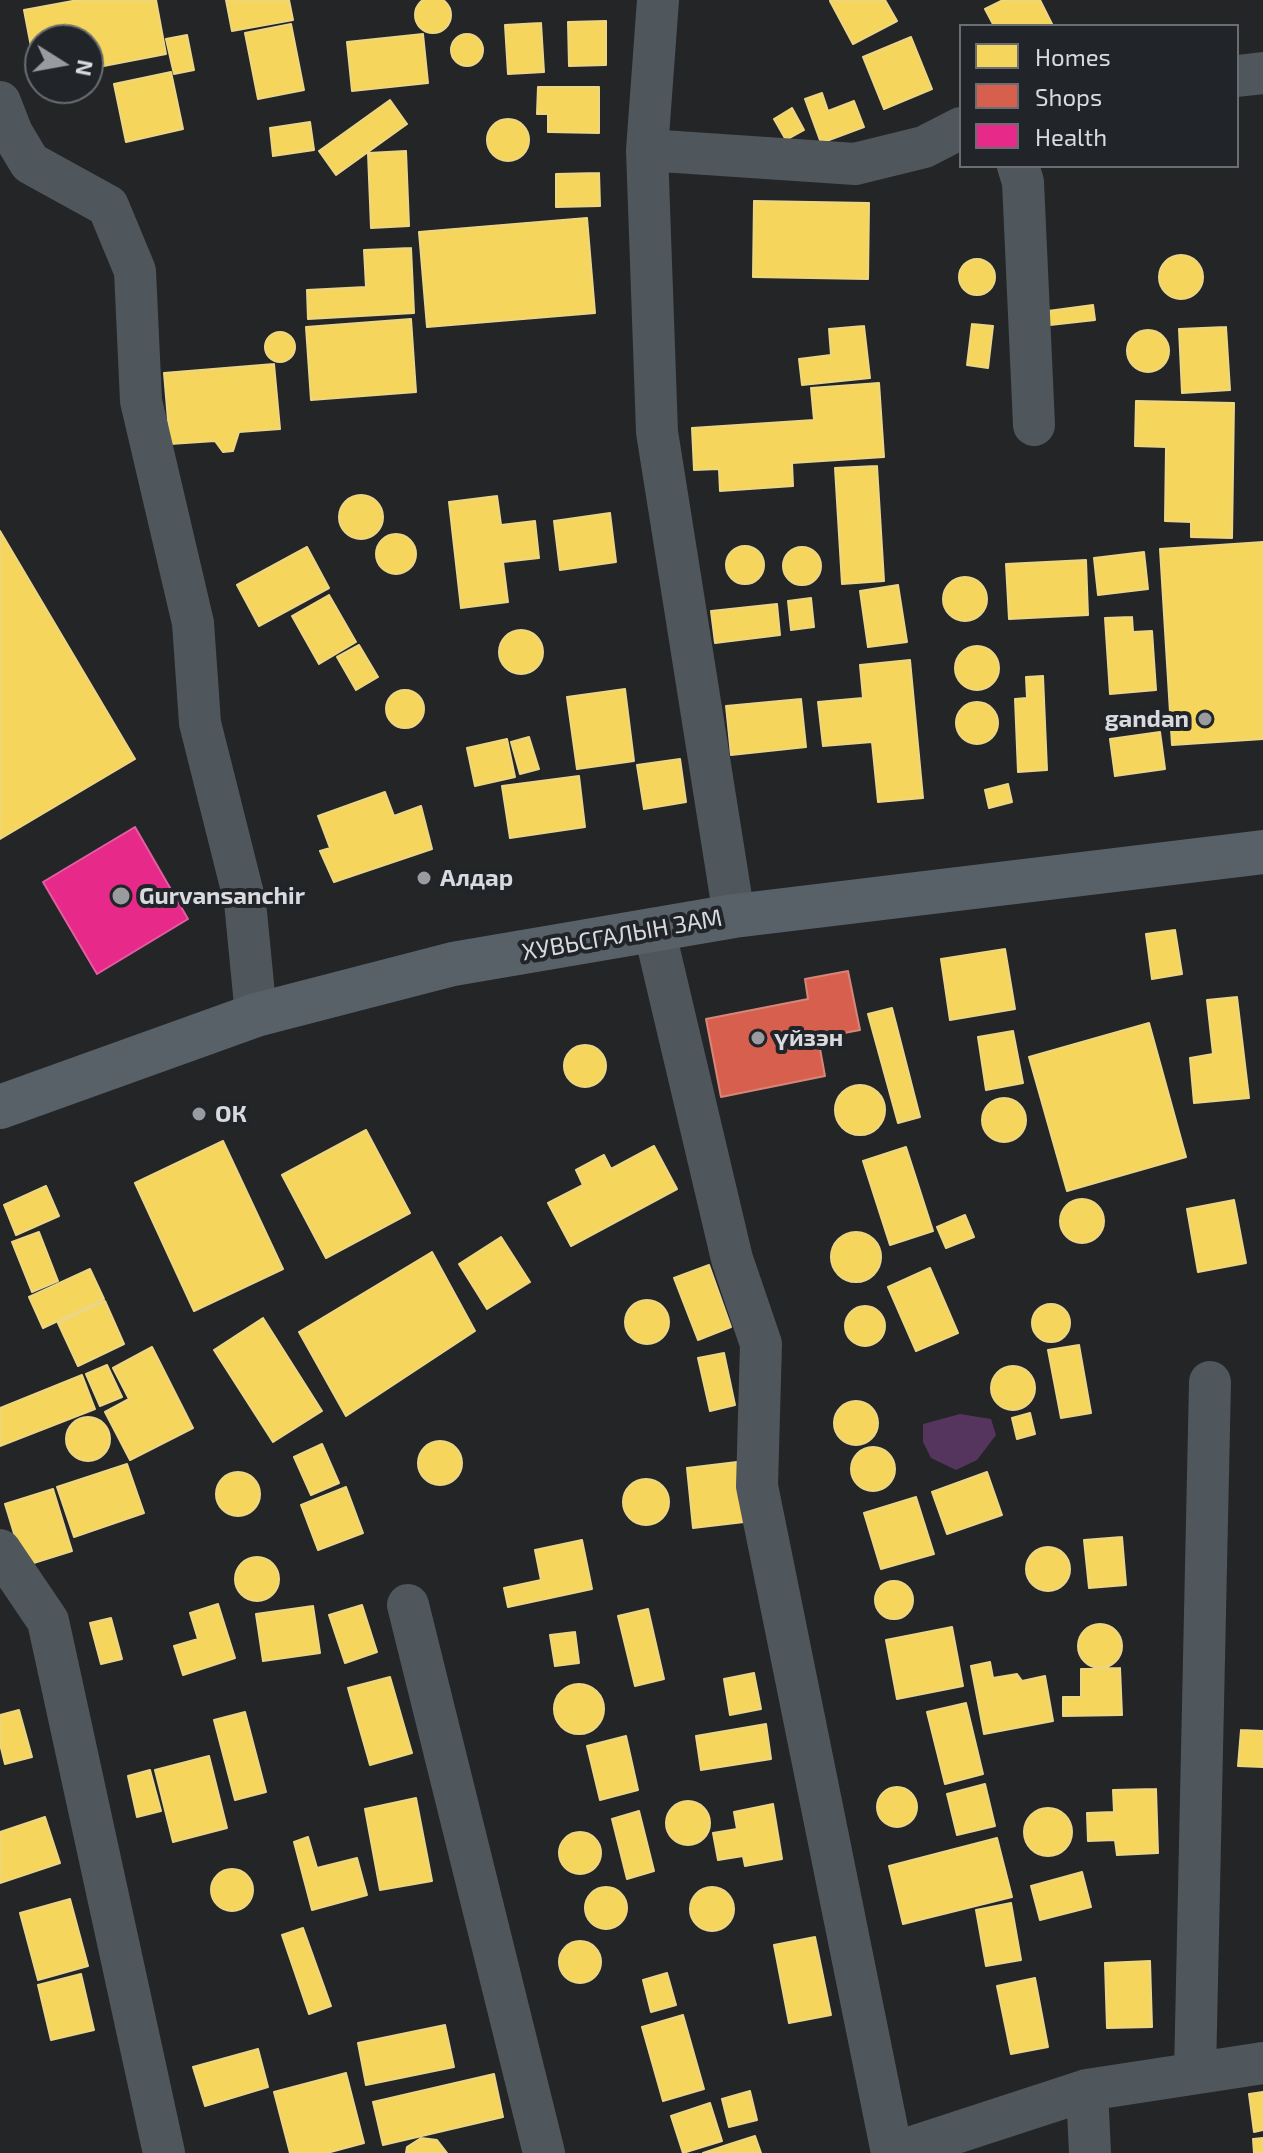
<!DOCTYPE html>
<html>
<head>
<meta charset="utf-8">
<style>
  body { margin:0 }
  #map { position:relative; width:1263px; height:2153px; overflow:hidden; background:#232527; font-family:"Exo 2",sans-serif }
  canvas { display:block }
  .legend { position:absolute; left:959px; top:24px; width:280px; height:144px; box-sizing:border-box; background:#212429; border:2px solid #6a6d71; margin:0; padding:10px 14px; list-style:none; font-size:24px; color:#d8dade }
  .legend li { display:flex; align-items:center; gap:16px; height:40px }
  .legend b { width:40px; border:2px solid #6a6d71 }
  .north { position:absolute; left:24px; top:24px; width:80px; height:80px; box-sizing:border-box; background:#212429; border:2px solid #6a6d71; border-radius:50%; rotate:101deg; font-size:22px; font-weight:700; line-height:32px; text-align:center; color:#d8dade }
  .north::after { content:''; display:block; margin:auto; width:28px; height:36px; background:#999b9e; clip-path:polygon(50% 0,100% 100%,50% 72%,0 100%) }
</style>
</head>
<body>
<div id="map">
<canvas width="1263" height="2153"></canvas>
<ul class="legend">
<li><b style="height:22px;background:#f6d55c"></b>Homes</li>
<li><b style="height:22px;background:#d6604d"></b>Shops</li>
<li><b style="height:22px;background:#e7298a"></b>Health</li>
</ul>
<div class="north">N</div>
</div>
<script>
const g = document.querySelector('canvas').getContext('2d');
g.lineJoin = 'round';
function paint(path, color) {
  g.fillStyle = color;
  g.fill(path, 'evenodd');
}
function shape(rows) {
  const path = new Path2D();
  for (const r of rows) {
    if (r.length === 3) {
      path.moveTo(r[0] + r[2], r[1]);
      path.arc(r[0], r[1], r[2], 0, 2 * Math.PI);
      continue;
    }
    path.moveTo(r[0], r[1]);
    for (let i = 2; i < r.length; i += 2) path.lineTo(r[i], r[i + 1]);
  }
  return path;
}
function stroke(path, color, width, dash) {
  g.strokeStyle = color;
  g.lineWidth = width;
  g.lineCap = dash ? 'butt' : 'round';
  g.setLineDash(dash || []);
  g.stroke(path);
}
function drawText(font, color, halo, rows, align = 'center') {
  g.font = font + ' "Exo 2",sans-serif';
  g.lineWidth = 8;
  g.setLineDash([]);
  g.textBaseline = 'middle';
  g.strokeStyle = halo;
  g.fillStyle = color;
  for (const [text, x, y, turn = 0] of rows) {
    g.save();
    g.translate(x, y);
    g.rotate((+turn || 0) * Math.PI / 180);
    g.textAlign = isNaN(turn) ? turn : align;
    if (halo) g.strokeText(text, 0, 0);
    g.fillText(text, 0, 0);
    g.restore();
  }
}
const green = shape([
  [960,1414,991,1419,996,1435,977,1460,956,1470,931,1458,923,1442,923,1424]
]);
const homes = shape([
  [433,15,18],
  [78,0,156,0,166,54,88,69,88,40,40,40,40,78,37,78,24,10,78,0],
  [226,0,289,0,293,20,232,31,226,0],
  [832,0,885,0,897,21,853,44,830,1,832,0],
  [1003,0,1040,0,1053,26,994,26,985,9,1003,0],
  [606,21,606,65,569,66,568,22,606,21],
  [541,23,544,72,508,74,505,25,541,23],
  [291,24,304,90,258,99,245,33,291,24],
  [423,34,428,83,352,91,347,42,423,34],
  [467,50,16],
  [187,35,194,70,174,74,166,39,187,35],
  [911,37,932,89,884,109,863,57,911,37],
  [171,72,183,129,126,142,114,84,171,72],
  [538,87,599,87,599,133,548,132,548,114,537,114,538,87],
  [822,93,828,111,854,101,864,127,821,143,805,99,822,93],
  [390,100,407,124,336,175,319,151,390,100],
  [792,108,804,130,786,140,774,119,792,108],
  [508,140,21],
  [310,122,314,150,273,156,270,128,310,122],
  [406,151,409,226,371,228,368,153,406,151],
  [599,173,600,206,556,207,556,174,599,173],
  [754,201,869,203,868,279,753,277,754,201],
  [587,218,595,313,427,327,419,232,587,218],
  [411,248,414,313,308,319,307,290,366,287,364,250,411,248],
  [1181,277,22],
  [977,277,18],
  [1093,305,1095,320,1050,325,1048,311,1093,305],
  [411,319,416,392,311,400,306,327,411,319],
  [972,324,993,326,988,368,967,365,972,324],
  [864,326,870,378,802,385,799,359,831,355,829,329,864,326],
  [1226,327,1230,390,1182,393,1179,329,1226,327],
  [1148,351,21],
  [280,347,15],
  [274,364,280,429,239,432,233,451,223,452,215,441,170,444,164,373,274,364],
  [879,383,884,457,792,463,793,486,720,491,719,469,694,470,692,428,814,420,811,388,879,383],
  [1136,401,1234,403,1232,538,1191,537,1191,522,1165,521,1166,447,1135,446,1136,401],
  [877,466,884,581,842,584,835,468,877,466],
  [361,517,22],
  [497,496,501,525,535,521,539,558,503,562,508,602,461,608,449,502,497,496],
  [610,513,616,562,560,570,554,521,610,513],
  [0,531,135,759,0,839,0,531],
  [396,554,20],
  [1263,542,1263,739,1172,745,1160,549,1263,542],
  [745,565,19],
  [802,566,19],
  [307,547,329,588,259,626,237,585,307,547],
  [1144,552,1148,589,1098,595,1094,558,1144,552],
  [1086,560,1088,615,1009,619,1006,564,1086,560],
  [965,599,22],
  [898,585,907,642,868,647,860,591,898,585],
  [329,595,356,642,319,664,292,616,329,595],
  [811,598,814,627,791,630,788,601,811,598],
  [777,604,780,635,715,643,711,611,777,604],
  [1132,617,1133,632,1152,631,1156,690,1110,694,1105,618,1132,617],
  [521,652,22],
  [359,645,378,677,356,690,337,657,359,645],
  [977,668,22],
  [910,660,923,798,878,802,872,742,823,746,818,702,863,698,860,665,910,660],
  [1043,676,1047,770,1018,772,1015,699,1027,698,1026,677,1043,676],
  [625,689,634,761,577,769,567,697,625,689],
  [405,709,19],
  [801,699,806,747,731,755,726,706,801,699],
  [977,723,21],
  [1160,732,1165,769,1115,776,1110,739,1160,732],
  [529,737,539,769,520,774,511,742,529,737],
  [507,739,515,777,475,786,467,748,507,739],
  [680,759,686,802,644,809,637,765,680,759],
  [579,776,585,827,510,838,502,786,579,776],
  [1008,784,1012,802,989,808,985,790,1008,784],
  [385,792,394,816,421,806,432,849,334,882,320,851,330,848,318,816,385,792],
  [1175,930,1182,974,1152,979,1146,934,1175,930],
  [1005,949,1015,1009,950,1020,941,959,1005,949],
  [1237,997,1249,1098,1194,1103,1190,1058,1213,1054,1207,1000,1237,997],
  [892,1008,920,1117,898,1123,868,1014,892,1008],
  [1149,1023,1186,1157,1067,1191,1029,1057,1149,1023],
  [1013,1031,1023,1083,986,1090,978,1037,1013,1031],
  [585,1066,21],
  [860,1110,25],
  [1004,1120,22],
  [366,1130,410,1213,326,1258,282,1175,366,1130],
  [223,1141,283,1269,194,1311,135,1183,223,1141],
  [654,1146,677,1189,571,1246,548,1203,583,1185,576,1170,604,1155,611,1169,654,1146],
  [906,1147,933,1231,890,1245,863,1161,906,1147],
  [46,1186,59,1216,16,1235,4,1205,46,1186],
  [1082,1221,22],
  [1234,1200,1246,1263,1198,1272,1187,1209,1234,1200],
  [965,1215,974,1237,946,1248,937,1227,965,1215],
  [856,1257,25],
  [39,1232,58,1281,32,1292,12,1242,39,1232],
  [501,1237,530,1282,487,1309,459,1264,501,1237],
  [432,1252,475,1331,346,1416,299,1332,432,1252],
  [709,1265,731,1327,698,1340,674,1278,709,1265],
  [930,1268,958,1333,916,1351,888,1287,930,1268],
  [90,1269,104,1299,43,1328,29,1297,90,1269],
  [647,1322,22],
  [105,1301,124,1344,78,1366,58,1323,105,1301],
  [1051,1323,19],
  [865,1326,20],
  [263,1318,322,1411,273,1442,214,1350,263,1318],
  [1079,1345,1091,1413,1061,1418,1048,1350,1079,1345],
  [152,1347,193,1428,130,1460,105,1412,129,1399,113,1368,152,1347],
  [724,1353,735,1405,710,1411,698,1358,724,1353],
  [107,1365,122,1397,100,1406,86,1374,107,1365],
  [1013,1388,22],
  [82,1375,95,1409,0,1446,0,1408,82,1375],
  [856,1423,22],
  [1030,1413,1035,1434,1017,1439,1012,1418,1030,1413],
  [88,1439,22],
  [440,1463,22],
  [322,1444,339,1483,311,1495,294,1457,322,1444],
  [873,1469,22],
  [737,1462,744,1522,693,1528,687,1468,737,1462],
  [127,1464,144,1513,74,1537,57,1487,127,1464],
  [987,1472,1002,1515,947,1534,932,1492,987,1472],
  [238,1494,22],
  [646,1502,23],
  [346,1487,363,1533,318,1550,301,1505,346,1487],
  [53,1489,72,1551,24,1566,5,1504,53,1489],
  [916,1497,934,1554,881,1569,864,1513,916,1497],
  [1122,1537,1126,1585,1089,1588,1084,1540,1122,1537],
  [582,1540,592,1589,508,1607,504,1588,541,1580,535,1550,582,1540],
  [1048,1569,22],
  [257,1579,22],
  [894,1600,19],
  [218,1604,235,1658,183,1675,174,1646,198,1639,190,1613,218,1604],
  [362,1605,377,1652,345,1663,329,1615,362,1605],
  [313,1606,320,1653,263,1661,256,1614,313,1606],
  [648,1609,664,1679,635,1686,618,1616,648,1609],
  [111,1618,122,1659,101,1664,90,1623,111,1618],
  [1100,1646,22],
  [952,1627,963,1686,897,1699,886,1640,952,1627],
  [575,1632,579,1663,555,1666,550,1635,575,1632],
  [990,1662,993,1678,1017,1674,1022,1681,1045,1676,1053,1721,984,1734,971,1666,990,1662],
  [1120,1668,1122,1715,1063,1716,1063,1697,1081,1697,1081,1669,1120,1668],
  [754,1673,761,1709,730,1715,724,1679,754,1673],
  [390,1677,412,1753,370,1765,348,1688,390,1677],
  [579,1709,25],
  [966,1703,983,1774,945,1784,927,1712,966,1703],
  [19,1710,32,1757,5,1764,0,1744,0,1715,19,1710],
  [245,1712,266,1792,235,1800,214,1720,245,1712],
  [766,1724,771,1759,701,1770,696,1736,766,1724],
  [1241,1730,1263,1731,1263,1767,1238,1766,1241,1730],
  [626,1736,638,1790,600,1800,587,1746,626,1736],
  [209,1756,227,1828,173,1842,155,1770,209,1756],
  [150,1770,161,1811,137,1817,128,1776,150,1770],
  [985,1784,995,1826,957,1835,947,1794,985,1784],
  [897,1807,20],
  [1156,1789,1158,1853,1117,1855,1115,1840,1088,1841,1087,1813,1114,1812,1113,1790,1156,1789],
  [416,1798,432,1881,380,1890,365,1809,416,1798],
  [688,1823,22],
  [773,1804,782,1859,745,1866,743,1856,718,1860,713,1833,737,1829,734,1812,773,1804],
  [1048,1832,24],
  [639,1811,654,1871,627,1879,612,1819,639,1811],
  [45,1817,60,1863,0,1883,0,1832,45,1817],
  [580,1853,21],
  [308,1837,317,1868,357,1858,367,1895,312,1910,294,1842,308,1837],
  [997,1838,1012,1897,903,1924,889,1866,997,1838],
  [232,1890,21],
  [1082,1872,1091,1907,1040,1920,1031,1886,1082,1872],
  [606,1908,21],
  [712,1909,22],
  [70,1899,88,1966,38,1980,20,1913,70,1899],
  [1011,1903,1021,1960,986,1966,976,1910,1011,1903],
  [303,1928,331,2006,309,2014,282,1935,303,1928],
  [815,1937,831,2015,789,2023,774,1945,815,1937],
  [580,1962,21],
  [1150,1961,1152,2027,1107,2028,1105,1963,1150,1961],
  [667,1973,676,2005,651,2012,643,1980,667,1973],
  [81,1974,94,2030,51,2040,38,1985,81,1974],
  [1035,1978,1048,2047,1011,2054,997,1986,1035,1978],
  [683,2015,704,2089,663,2101,642,2027,683,2015],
  [445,2025,454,2067,366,2085,358,2043,445,2025],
  [258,2049,268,2087,205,2106,193,2067,258,2049],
  [346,2073,364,2143,327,2153,290,2153,274,2092,346,2073],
  [494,2074,503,2117,383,2145,373,2102,494,2074],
  [750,2091,757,2120,729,2127,722,2099,750,2091],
  [1263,2092,1263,2130,1254,2132,1249,2094,1263,2092],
  [710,2103,722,2141,683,2153,671,2116,710,2103],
  [755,2136,761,2153,703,2153,730,2144,755,2136],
  [421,2138,437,2140,447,2153,406,2153,407,2147,421,2138],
  [1263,2138,1263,2153,1254,2153,1253,2139,1263,2138]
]);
const shops = shape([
  [848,971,860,1030,818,1038,825,1076,721,1097,706,1019,808,999,805,979,848,971]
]);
const health = shape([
  [135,827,188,919,97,974,43,882,135,827]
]);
const street = shape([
  [658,0,647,150,657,432,734,916],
  [1237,76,1263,73],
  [0,102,12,133,30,163,108,206,135,271,141,401,193,623,200,723,245,902,256,1015],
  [647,150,855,164,924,147,961,128],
  [1018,166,1023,182,1034,425],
  [654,929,732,1259,761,1344,757,1486,892,2153],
  [0,1550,48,1621,164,2153],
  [408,1605,544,2153],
  [1195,2073,1210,1382],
  [1087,2090,1090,2153],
  [894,2153,1087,2090,1263,2063]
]);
const secondary = shape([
  [0,1107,256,1015,453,964,734,916,1263,852]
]);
const markers = [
  [1205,719,8,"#999b9e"],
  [424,878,8,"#999b9e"],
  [121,896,10,"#999b9e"],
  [758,1038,8,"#999b9e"],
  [199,1114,8,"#999b9e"]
];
const poiNames = [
  ["gandan",1189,719,"right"],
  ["Алдар",440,878],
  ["Gurvansanchir",139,896],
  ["үйзэн",774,1038],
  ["ОК",215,1114]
];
const streetNames = [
  ["ХУВЬСГАЛЫН ЗАМ",622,935,-10]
];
paint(green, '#55355d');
paint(homes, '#f6d55c');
stroke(homes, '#edd683', 2);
paint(shops, '#d6604d');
stroke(shops, '#d78578', 2);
paint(health, '#e7298a');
stroke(health, '#e25ea3', 2);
stroke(street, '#4f565c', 42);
stroke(secondary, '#596168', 44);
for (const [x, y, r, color] of markers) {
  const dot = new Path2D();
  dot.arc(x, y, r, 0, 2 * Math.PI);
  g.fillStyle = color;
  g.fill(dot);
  stroke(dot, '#212429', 3);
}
drawText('bold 24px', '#d8dade', '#212429', poiNames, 'left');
drawText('24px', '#d8dade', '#212429', streetNames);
</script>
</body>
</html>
